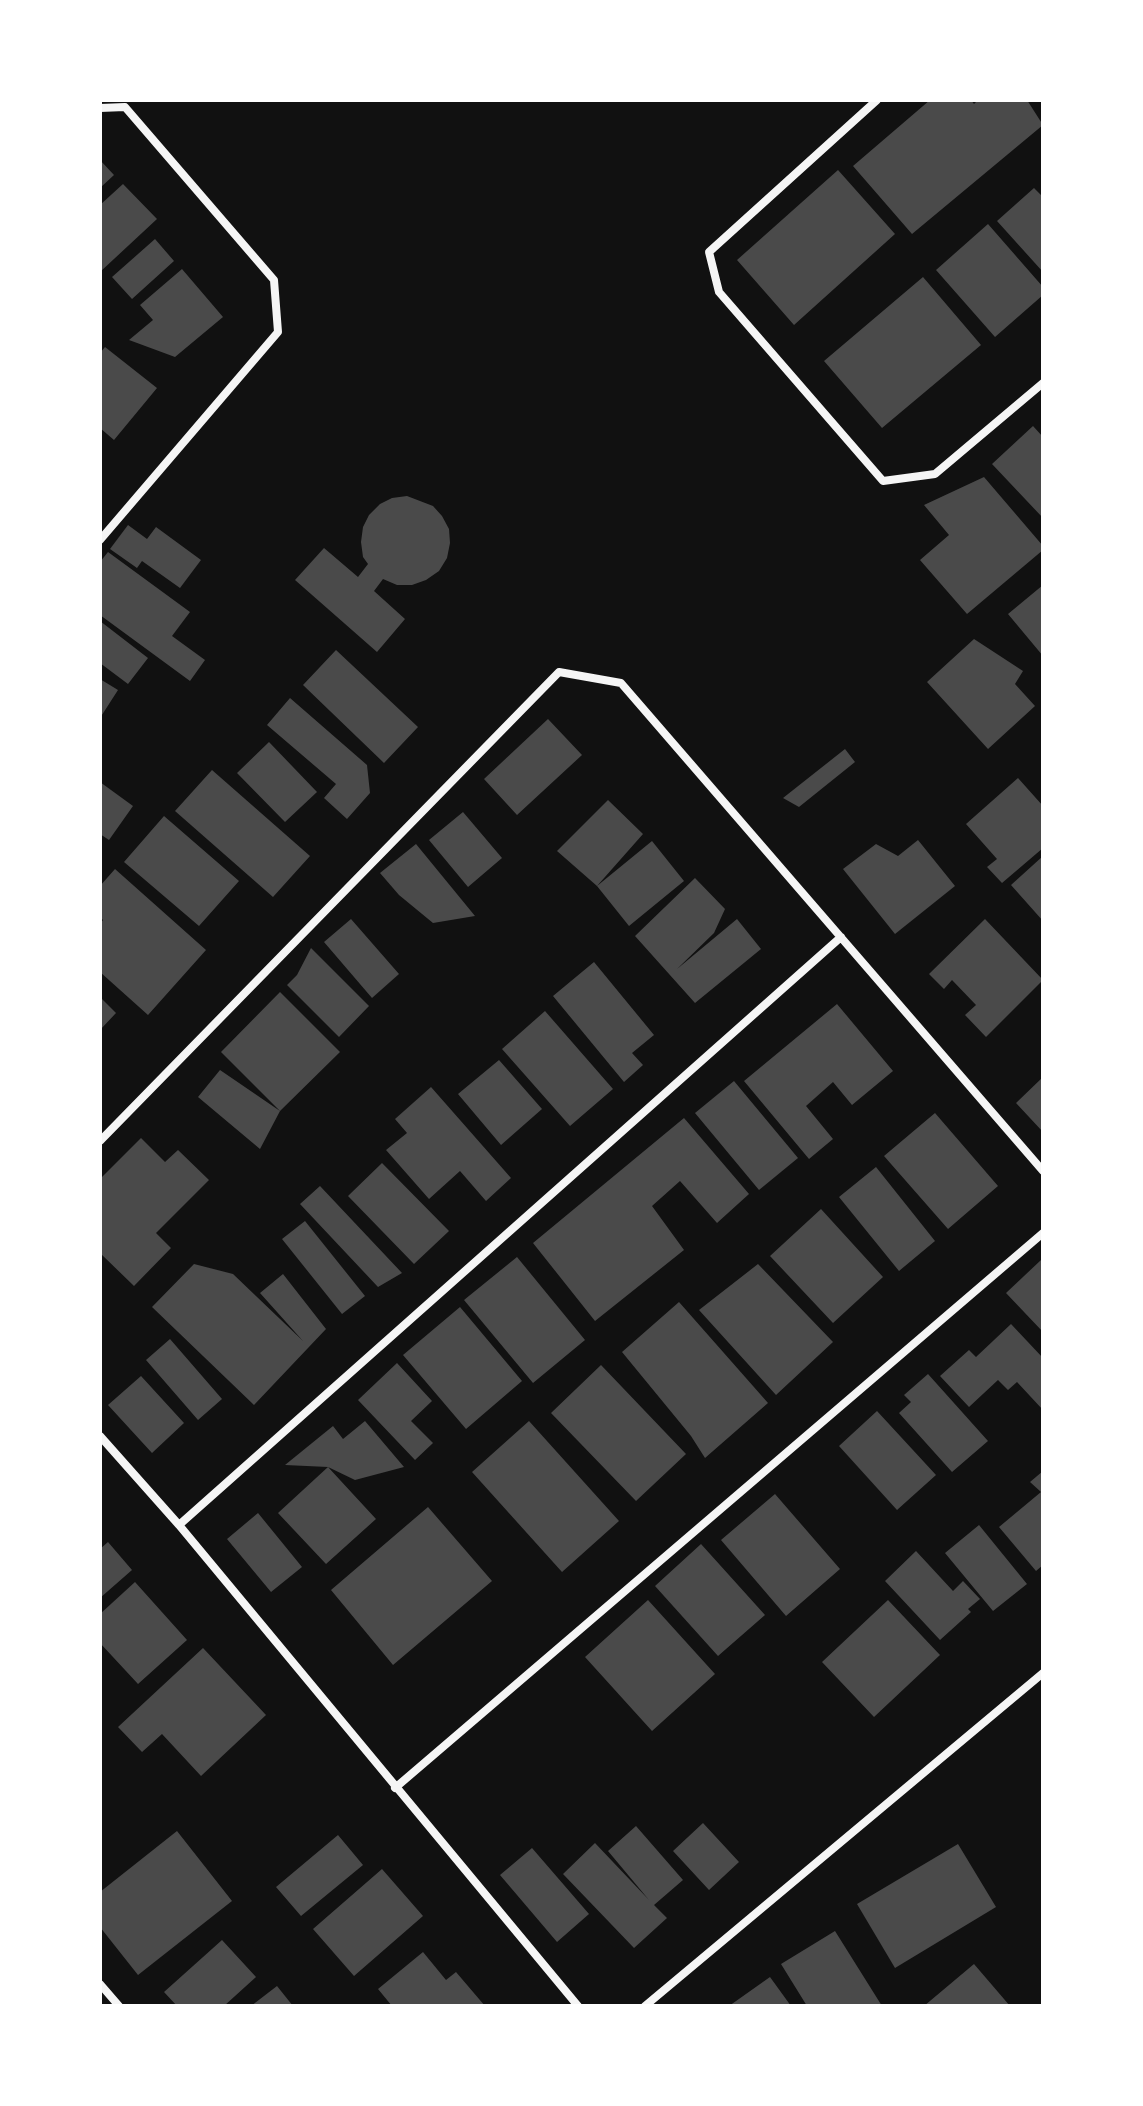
<!DOCTYPE html>
<html>
<head>
<meta charset="utf-8">
<style>
  body { margin:0 }
  #map { position:relative; width:1143px; height:2106px; overflow:hidden; background:#111; font-family:Karla,sans-serif }
  canvas { display:block }
  .frame { position:absolute; inset:0; border:102px solid #fff; pointer-events:none }
</style>
</head>
<body>
<div id="map">
<canvas width="1143" height="2106"></canvas>
<div class="frame"></div>
</div>
<script>
const g = document.querySelector('canvas').getContext('2d');
g.lineJoin = 'round';
function paint(path, color) {
  g.fillStyle = color;
  g.fill(path, 'evenodd');
}
function shape(rows) {
  const path = new Path2D();
  for (const r of rows) {
    path.moveTo(r[0], r[1]);
    for (let i = 2; i < r.length; i += 2) path.lineTo(r[i], r[i + 1]);
  }
  return path;
}
function stroke(path, color, width, dash) {
  g.strokeStyle = color;
  g.lineWidth = width;
  g.lineCap = dash ? 'butt' : 'round';
  g.setLineDash(dash || []);
  g.stroke(path);
}
const building = shape([
  [930,100,971,100,974,104,978,100,1027,100,1043,125,912,234,853,166],
  [100,160,114,175,100,188],
  [838,170,895,234,794,325,737,260],
  [123,184,157,219,100,272,100,205],
  [1034,188,1043,197,1043,272,997,221],
  [988,224,1043,287,1043,295,995,337,936,270],
  [155,239,174,261,132,299,112,277],
  [182,269,223,317,175,357,129,340,153,320,140,305],
  [923,277,981,345,882,428,824,361],
  [105,347,157,388,114,440,100,428,100,353],
  [1033,426,1043,437,1043,518,992,464],
  [984,477,1043,546,1043,550,967,614,920,560,949,535,924,505],
  [407,496,433,506,442,516,449,529,450,543,447,558,439,571,426,580,412,585,397,585,383,579,374,591,405,619,377,652,295,580,324,548,358,577,368,564,363,557,361,542,363,527,369,515,380,504,392,498],
  [128,525,147,539,156,527,201,560,180,588,142,561,137,568,110,549],
  [108,552,190,612,172,636,205,660,190,681,100,615,100,562],
  [1043,585,1043,656,1008,614],
  [100,621,148,658,128,684,100,663],
  [974,639,1023,671,1015,684,1035,706,988,749,927,682],
  [336,650,418,727,384,763,303,685],
  [100,679,118,690,100,718],
  [290,698,367,765,370,793,347,819,324,798,336,784,267,725],
  [548,719,582,755,517,815,484,779],
  [269,742,317,792,285,822,237,773],
  [845,749,855,762,799,807,783,798],
  [212,770,310,856,273,897,175,811],
  [1018,778,1043,806,1043,848,1002,883,987,867,997,859,966,824],
  [100,782,133,806,109,840,100,834],
  [608,800,643,834,597,886,557,851],
  [463,812,502,858,468,887,429,840],
  [164,816,239,881,199,926,124,862],
  [918,840,955,886,895,934,843,869,876,844,898,856],
  [652,841,684,881,629,926,597,886],
  [416,844,475,916,433,923,399,895,380,873],
  [1043,856,1043,921,1011,885],
  [115,869,206,950,148,1015,100,972,100,924,103,920,100,917,100,886],
  [695,878,725,909,714,933,677,969,737,919,761,949,695,1003,635,936],
  [351,919,399,974,372,998,324,942],
  [985,919,1043,980,986,1037,965,1015,976,1005,952,980,944,989,929,974],
  [311,948,369,1006,339,1037,287,985,297,975],
  [594,962,654,1035,632,1053,643,1065,624,1082,553,996],
  [280,992,340,1052,280,1111,221,1052],
  [100,997,116,1013,100,1030],
  [837,1004,893,1071,852,1105,833,1082,806,1106,833,1139,809,1159,744,1081],
  [545,1011,613,1089,570,1126,502,1049],
  [499,1060,542,1109,501,1145,458,1094],
  [220,1070,280,1111,260,1149,198,1097],
  [1043,1077,1043,1132,1016,1103],
  [734,1081,798,1158,759,1190,695,1113],
  [431,1087,511,1178,486,1201,460,1171,429,1199,386,1150,407,1133,395,1119],
  [935,1113,998,1186,948,1229,884,1156],
  [684,1118,749,1194,717,1223,680,1181,652,1206,684,1250,595,1321,533,1243],
  [141,1138,165,1162,178,1150,209,1180,156,1233,171,1248,134,1286,100,1253,100,1179],
  [382,1163,449,1231,414,1264,348,1196],
  [876,1167,935,1241,899,1271,839,1197],
  [320,1186,402,1273,378,1287,300,1204],
  [821,1209,883,1277,833,1323,770,1256],
  [305,1221,365,1296,342,1314,282,1239],
  [517,1257,585,1340,533,1383,464,1300],
  [1041,1260,1043,1262,1043,1332,1006,1293],
  [194,1264,233,1274,303,1341,260,1293,283,1274,326,1329,254,1405,152,1307],
  [758,1264,833,1342,776,1395,699,1310],
  [679,1302,768,1403,705,1458,691,1436,622,1352],
  [460,1307,522,1381,466,1429,403,1355],
  [1011,1324,1043,1358,1043,1410,1017,1382,1008,1390,998,1380,969,1407,940,1376,969,1350,976,1357],
  [170,1339,222,1399,198,1420,146,1360],
  [397,1363,432,1401,411,1421,433,1443,415,1460,358,1400],
  [601,1365,686,1454,636,1501,551,1413],
  [928,1374,988,1441,952,1472,899,1413,911,1402,904,1395],
  [141,1376,184,1423,152,1453,108,1405],
  [877,1411,936,1475,897,1510,839,1446],
  [365,1421,404,1467,355,1480,328,1467,285,1465,333,1426,343,1439],
  [529,1421,619,1521,562,1572,472,1472],
  [328,1467,376,1519,326,1564,278,1513],
  [1043,1471,1043,1565,1036,1571,999,1527,1041,1492,1030,1482],
  [775,1494,840,1569,786,1616,721,1540],
  [428,1507,492,1581,393,1665,331,1590],
  [258,1513,302,1567,271,1592,227,1539],
  [979,1525,1027,1584,993,1611,945,1553],
  [108,1542,132,1570,100,1598,100,1549],
  [701,1544,765,1615,718,1656,655,1586],
  [916,1551,953,1591,963,1581,980,1599,968,1609,971,1612,940,1640,885,1581],
  [135,1582,187,1640,138,1684,100,1643,100,1614],
  [648,1600,715,1674,652,1731,585,1657],
  [888,1600,940,1655,874,1717,822,1662],
  [203,1648,266,1715,201,1776,162,1734,142,1752,118,1727],
  [703,1823,739,1862,709,1890,673,1851],
  [636,1826,683,1880,654,1905,667,1918,634,1948,563,1874,595,1843,649,1900,608,1851],
  [177,1831,232,1901,138,1975,100,1927,100,1892],
  [338,1835,363,1865,301,1916,276,1887],
  [958,1844,996,1907,895,1968,857,1904],
  [532,1848,589,1914,557,1942,500,1875],
  [382,1869,423,1916,354,1976,313,1929],
  [835,1931,882,2006,807,2006,781,1964],
  [222,1940,256,1977,224,2006,177,2006,164,1992],
  [423,1952,446,1980,456,1972,485,2006,392,2006,378,1989],
  [974,1964,1010,2006,924,2006],
  [770,1977,791,2006,729,2006],
  [277,1986,293,2006,251,2006]
]);
const minor = shape([
  [877,100,709,252,719,292,883,481,935,474,1043,383],
  [100,108,125,107,274,280,278,332,100,540],
  [100,1141,559,672,621,683,1043,1171],
  [100,1436,179,1525,578,2006],
  [179,1525,841,937],
  [395,1788,1043,1233],
  [100,1984,119,2006],
  [645,2006,1043,1673]
]);
paint(building, '#4a4a4a');
stroke(minor, '#f5f5f5', 8);
</script>
</body>
</html>
